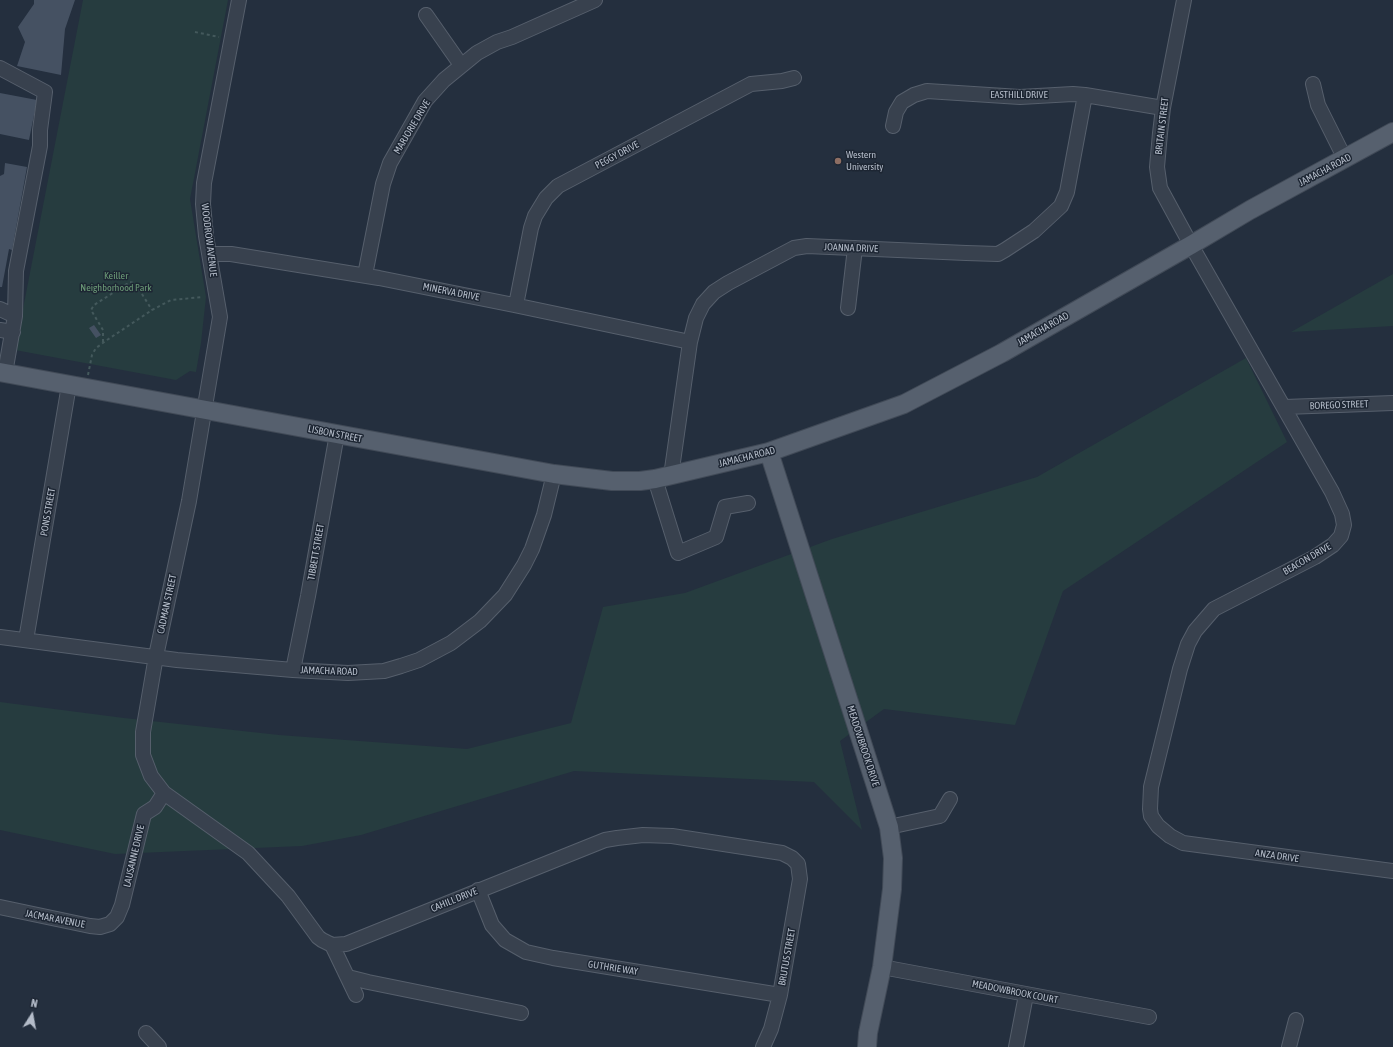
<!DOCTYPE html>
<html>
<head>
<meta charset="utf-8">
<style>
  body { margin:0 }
  #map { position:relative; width:1393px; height:1047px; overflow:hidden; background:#242f3e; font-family:"Asap Condensed",sans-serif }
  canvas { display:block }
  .north { position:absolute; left:12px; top:995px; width:40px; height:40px; -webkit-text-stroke:3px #1d2633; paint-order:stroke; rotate:11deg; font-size:11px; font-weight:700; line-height:16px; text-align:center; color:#b4bcc9 }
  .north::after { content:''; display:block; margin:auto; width:14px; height:18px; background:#b4bcc9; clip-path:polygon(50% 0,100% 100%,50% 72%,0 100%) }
</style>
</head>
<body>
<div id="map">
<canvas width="1393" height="1047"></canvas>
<div class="north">N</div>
</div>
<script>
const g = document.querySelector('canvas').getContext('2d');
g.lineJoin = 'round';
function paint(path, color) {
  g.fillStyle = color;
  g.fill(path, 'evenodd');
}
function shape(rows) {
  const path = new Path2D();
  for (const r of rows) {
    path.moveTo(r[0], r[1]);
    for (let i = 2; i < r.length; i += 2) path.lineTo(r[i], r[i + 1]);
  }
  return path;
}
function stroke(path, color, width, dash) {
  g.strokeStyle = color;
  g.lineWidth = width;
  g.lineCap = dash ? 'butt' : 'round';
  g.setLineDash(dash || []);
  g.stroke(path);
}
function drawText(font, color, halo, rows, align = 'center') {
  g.font = font + ' "Asap Condensed",sans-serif';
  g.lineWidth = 3;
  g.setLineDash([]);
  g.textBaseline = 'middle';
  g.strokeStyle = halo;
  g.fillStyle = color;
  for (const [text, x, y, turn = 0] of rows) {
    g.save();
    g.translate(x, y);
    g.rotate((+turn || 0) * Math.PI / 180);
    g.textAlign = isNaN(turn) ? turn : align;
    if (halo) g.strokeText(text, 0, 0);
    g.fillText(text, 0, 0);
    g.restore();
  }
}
const green = shape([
  [83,0,228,0,190,199,206,297,201,343,196,372,190,371,176,380,15,350],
  [1393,274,1393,326,1291,332],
  [1246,358,1287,442,1063,591,1015,725,884,709,840,741,862,830,814,782,574,771,361,835,302,846,115,854,0,830,0,702,124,718,279,735,467,749,571,723,603,607,685,593,832,539,1037,477]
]);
const building = shape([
  [34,0,75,0,65,29,61,75,17,66,25,42,18,27,34,4],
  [0,93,37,100,29,140,0,134],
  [5,163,27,167,12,250,9,249,2,287,0,287,0,176,4,174],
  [94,325,101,335,96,338,89,328]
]);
const path = shape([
  [195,32,219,37],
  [103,342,103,330,91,310,94,305,130,282,135,283,152,310],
  [88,375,92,355,96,348,107,340,152,310,171,300,203,297]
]);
const minor = shape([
  [239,0,204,183,203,204,206,236,220,317,189,501,156,656,143,732,143,755,151,776,164,793,248,853,288,896,318,937,322,940,332,945,346,944,605,840,617,838,643,835,672,836,782,853,792,858,798,864,800,879,780,995,771,1029,763,1047],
  [1184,0,1163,108,1160,133,1157,167,1160,188,1191,245,1332,492,1342,514,1344,525,1341,536,1333,545,1315,557,1214,609,1195,631,1188,644,1180,669,1151,787,1150,809,1151,816,1158,826,1170,836,1183,843,1393,871],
  [426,15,461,65],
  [0,68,45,92,40,130,40,146,16,271,15,316],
  [1313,84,1318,105,1345,159],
  [893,126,896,112,902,102,914,95,927,91,1020,97,1073,94,1085,95,1163,108],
  [210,254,231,254,379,278,514,305,690,342],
  [365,275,383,184,390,163,425,101,444,80,477,53,497,42,512,37,595,0],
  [516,305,531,228,535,216,546,198,558,186,751,84,782,81,794,78],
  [848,308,855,248],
  [0,309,15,316,5,373],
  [0,330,13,332],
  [1285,407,1393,403],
  [671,476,690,342,696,318,703,304,714,292,728,283,794,248,807,246,966,253,998,254,1005,250,1034,231,1061,206,1067,192,1085,95],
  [655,479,678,553,716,537,725,507,748,503],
  [0,637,177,660,293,670,348,673,384,671,401,666,419,660,451,643,480,621,505,595,524,565,532,549,544,515,554,474],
  [26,640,69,385],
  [293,670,308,596,337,434],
  [889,827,940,816,950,799],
  [478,890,492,925,505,940,526,952,553,958,780,995],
  [0,907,90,926,100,927,110,924,117,917,122,905,144,814,155,807,164,793],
  [332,945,356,995],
  [882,967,1149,1017],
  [348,977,368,982,521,1013],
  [146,1033,159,1047],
  [1016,1047,1026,995],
  [1289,1047,1296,1020]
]);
const major = shape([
  [0,372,554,474,612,481,640,481,655,479,769,452,904,404,1002,353,1191,245,1250,210,1393,132],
  [769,452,889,827,893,858,892,889,882,967,868,1033,867,1047]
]);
const markers = [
  [838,161,4,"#8d6e63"]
];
const streetNames = [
  ["EASTHILL DRIVE",1019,95],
  ["BRITAIN STREET",1162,126,-83],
  ["MARJORIE DRIVE",412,127,-59],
  ["PEGGY DRIVE",617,155,-28],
  ["JAMACHA ROAD",1325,170,-28],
  ["WOODROW AVENUE",209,240,83],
  ["JOANNA DRIVE",851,248,2],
  ["MINERVA DRIVE",451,292,11],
  ["JAMACHA ROAD",1043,329,-30],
  ["BOREGO STREET",1339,405,-2],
  ["LISBON STREET",335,434,11],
  ["JAMACHA ROAD",747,457,-14],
  ["PONS STREET",48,512,-80],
  ["TIBBETT STREET",316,552,-80],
  ["BEACON DRIVE",1307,559,-30],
  ["CADMAN STREET",167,604,-78],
  ["JAMACHA ROAD",329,671,2],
  ["MEADOWBROOK DRIVE",863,746,72],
  ["LAUSANNE DRIVE",134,856,-77],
  ["ANZA DRIVE",1277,856,8],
  ["CAHILL DRIVE",454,900,-22],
  ["JACMAR AVENUE",55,919,11],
  ["BRUTUS STREET",787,957,-80],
  ["GUTHRIE WAY",613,968,9],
  ["MEADOWBROOK COURT",1015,992,11]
];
const poiNames = [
  ["Western",846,155],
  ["University",846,167]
];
const parkNames = [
  ["Keiller",116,276],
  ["Neighborhood Park",116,288]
];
paint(green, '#263c3f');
paint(building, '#455162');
stroke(minor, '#565f6c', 16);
stroke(major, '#414a57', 20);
stroke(path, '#44595c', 2, [3, 3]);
stroke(minor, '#38414e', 14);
stroke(major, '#56606e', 18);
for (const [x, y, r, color] of markers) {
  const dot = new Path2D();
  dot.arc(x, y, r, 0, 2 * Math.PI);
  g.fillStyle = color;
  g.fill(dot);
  stroke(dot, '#1d2633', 1.5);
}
drawText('10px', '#b4bcc9', '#1d2633', streetNames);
drawText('10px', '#b4bcc9', '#1d2633', poiNames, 'left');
drawText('10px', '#6b9a76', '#1d2633', parkNames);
</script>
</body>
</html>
